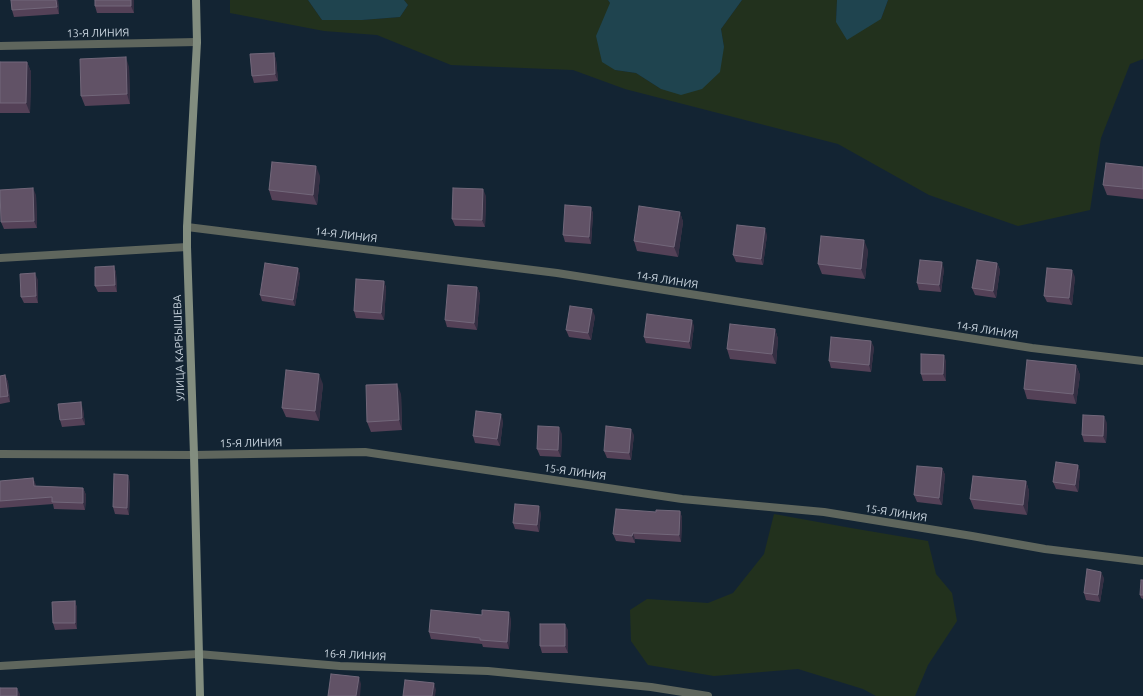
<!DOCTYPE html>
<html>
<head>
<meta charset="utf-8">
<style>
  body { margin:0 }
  canvas { display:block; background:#132433 }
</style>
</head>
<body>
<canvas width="1143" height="696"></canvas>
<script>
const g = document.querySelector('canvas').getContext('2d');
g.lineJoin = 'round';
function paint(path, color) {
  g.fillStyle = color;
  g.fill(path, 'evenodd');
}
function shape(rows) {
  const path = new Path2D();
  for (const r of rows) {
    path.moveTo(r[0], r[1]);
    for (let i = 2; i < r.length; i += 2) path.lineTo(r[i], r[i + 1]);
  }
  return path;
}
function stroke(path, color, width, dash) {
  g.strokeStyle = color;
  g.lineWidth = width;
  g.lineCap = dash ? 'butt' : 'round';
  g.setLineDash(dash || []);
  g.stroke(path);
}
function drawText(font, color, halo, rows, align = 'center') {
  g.font = font + ' Ubuntu,sans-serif';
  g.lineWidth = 3;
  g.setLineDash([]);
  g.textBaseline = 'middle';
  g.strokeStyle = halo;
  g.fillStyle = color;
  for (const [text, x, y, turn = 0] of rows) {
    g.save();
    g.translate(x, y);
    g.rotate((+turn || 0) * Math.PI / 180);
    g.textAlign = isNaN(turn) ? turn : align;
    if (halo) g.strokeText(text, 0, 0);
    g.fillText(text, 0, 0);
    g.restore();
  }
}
const green = shape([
  [230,0,308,0,322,20,362,20,400,17,408,5,404,0,608,0,610,3,615,70,636,73,661,89,724,47,721,29,742,0,837,0,836,22,881,19,888,0,1143,0,1143,59,1130,64,1101,138,1090,210,1018,226,929,195,838,144,625,89,573,70,451,65,377,35,324,31,230,13],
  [774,514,851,528,928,541,936,574,952,593,957,621,928,665,915,696,876,696,863,689,798,669,714,676,648,665,631,641,630,610,647,599,708,603,733,593,764,554]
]);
const water = shape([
  [308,0,404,0,408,5,400,17,362,20,322,20],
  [608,0,742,0,721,29,724,47,720,72,702,89,681,95,661,89,636,73,615,70,602,62,596,36,610,3],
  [837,0,888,0,881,19,847,40,836,22]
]);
const street = shape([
  [0,46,197,42],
  [187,227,557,273,1032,348,1143,361],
  [0,258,187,247],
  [0,454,194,455,365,452,682,499,824,512,972,536,1045,549,1143,561],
  [0,666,198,654,340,666,488,671,651,687,708,696]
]);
const secondary = shape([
  [196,0,197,42,187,227,187,247,194,455,200,696]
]);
const wall = shape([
  [58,0,59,14,14,17,12,10],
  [134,0,134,13,97,13,95,6],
  [274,53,276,60,278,81,254,83,252,76],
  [0,62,27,62,31,72,30,113,0,113],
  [129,67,130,104,85,106,81,96],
  [1143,167,1143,199,1107,195,1103,185],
  [320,176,317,205,272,200,269,190],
  [36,195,37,228,4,229,1,222],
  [486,196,485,227,455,226,452,219],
  [591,207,593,214,591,244,565,242,563,235],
  [680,212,683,222,678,257,637,251,634,241],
  [767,235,763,265,736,262,733,255],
  [868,250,865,279,822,274,818,264],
  [997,263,1000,270,996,298,975,295,972,288],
  [114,266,116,273,117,292,98,292,95,286],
  [298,268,300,275,295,306,262,301,260,295],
  [944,269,941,292,919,290,917,283],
  [1075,277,1072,305,1047,302,1044,296],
  [38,280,38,303,24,303,21,297],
  [384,281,386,288,384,320,356,318,354,311],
  [477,287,480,294,477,330,447,327,445,320],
  [595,316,591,340,569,337,566,330],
  [694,326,691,349,646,343,644,337],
  [775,329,778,339,776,364,730,359,727,349],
  [874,347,871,372,831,368,829,361],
  [946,361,946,381,923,381,921,374],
  [1076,365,1080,375,1076,404,1027,399,1024,389],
  [5,375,8,382,10,402,0,404,0,376],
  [323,384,319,421,286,417,282,408],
  [401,394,402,430,371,432,367,422],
  [83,409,85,425,62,427,60,420],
  [503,421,500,446,475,443,473,436],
  [1107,423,1106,443,1084,442,1082,435],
  [562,434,561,457,540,456,537,449],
  [634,435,631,460,607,458,604,451],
  [1078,465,1080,472,1078,492,1056,489,1053,482],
  [942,468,945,475,942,505,917,502,914,495],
  [33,478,36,486,83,488,86,495,85,510,54,509,53,504,0,508,0,481],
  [1026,481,1029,491,1027,515,974,509,970,499],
  [130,482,129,515,115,514,113,507],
  [680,511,682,518,681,542,635,539,635,543,616,541,613,534,656,512],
  [541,513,539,532,515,529,513,523],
  [1104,578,1100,602,1086,600,1084,593],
  [1143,580,1143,599,1141,598,1140,595],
  [75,601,77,608,77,629,55,630,53,623],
  [511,619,509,649,483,647,482,644,431,639,429,632],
  [568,630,568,653,542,653,540,646]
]);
const shadedWall = shape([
  [56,0,58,0,59,14,57,7],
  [131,0,134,0,134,13,131,6],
  [274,53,276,60,278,81,275,74],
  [126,57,129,67,130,104,127,94],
  [27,62,31,72,30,113,26,103],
  [316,166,320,176,317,205,313,195],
  [33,188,36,195,37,228,34,221],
  [483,189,486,196,485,227,482,220],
  [591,207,593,214,591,244,589,237],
  [680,212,683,222,678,257,674,247],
  [765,228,767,235,763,265,761,259],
  [864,240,868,250,865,279,861,269],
  [942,262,944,269,941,292,939,285],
  [997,263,1000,270,996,298,993,291],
  [114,266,116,273,117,292,115,285],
  [298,268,300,275,295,306,293,300],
  [1072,270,1075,277,1072,305,1069,298],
  [35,273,38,280,38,303,36,296],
  [384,281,386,288,384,320,381,313],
  [477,287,480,294,477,330,474,323],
  [592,309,595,316,591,340,588,333],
  [692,320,694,326,691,349,689,342],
  [775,329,778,339,776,364,772,354],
  [871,341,874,347,871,372,869,365],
  [944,355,946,361,946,381,943,374],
  [1076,365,1080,375,1076,404,1073,394],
  [319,374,323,384,319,421,315,411],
  [5,375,8,382,10,402,8,396],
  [397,384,401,394,402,430,399,420],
  [81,402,83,409,85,425,82,418],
  [501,414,503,421,500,446,497,439],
  [1104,416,1107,423,1106,443,1103,436],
  [559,427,562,434,561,457,558,450],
  [631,429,634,435,631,460,629,453],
  [1078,465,1080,472,1078,492,1075,485],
  [942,468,945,475,942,505,939,498],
  [128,475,130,482,129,515,127,508],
  [33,478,36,485,36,493,34,486],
  [1026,481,1029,491,1027,515,1023,505],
  [83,488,86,495,85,510,83,503],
  [539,506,541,513,539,532,537,525],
  [680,511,682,518,681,542,679,535],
  [633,533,635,539,635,543,632,536],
  [1101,572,1104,578,1100,602,1098,595],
  [75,601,77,608,77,629,75,623],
  [509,612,511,619,509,649,507,642],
  [565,624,568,630,568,653,565,646],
  [359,677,361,684,360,696,356,696],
  [434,683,436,690,435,696,432,696],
  [17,688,20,694,20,696,17,696]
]);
const building = shape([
  [11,0,56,0,57,7,12,10,11,0],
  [95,0,131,0,131,6,95,6,95,0],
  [274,53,275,74,252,76,250,54,274,53],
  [126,57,127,94,81,96,80,59,126,57],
  [0,62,27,62,26,103,0,103,0,62],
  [272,162,316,166,313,195,269,190,272,162],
  [1106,163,1143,167,1143,189,1103,185,1106,163],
  [33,188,34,221,1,222,0,190,33,188],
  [453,188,483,189,482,220,452,219,453,188],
  [565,205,591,207,589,237,563,235,565,205],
  [639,206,680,212,674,247,634,241,639,206],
  [737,225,765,228,761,259,733,255,737,225],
  [821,236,864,240,861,269,818,264,821,236],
  [920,260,942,262,939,285,917,283,920,260],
  [977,260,997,263,993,291,972,288,977,260],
  [265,263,298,268,293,300,260,295,265,263],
  [114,266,115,285,95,286,95,267,114,266],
  [1047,268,1072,270,1069,298,1044,296,1047,268],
  [35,273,36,296,21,297,20,274,35,273],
  [356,279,384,281,381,313,354,311,356,279],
  [448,285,477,287,474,323,445,320,448,285],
  [570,306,592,309,588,333,566,330,570,306],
  [647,314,692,320,689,342,644,337,647,314],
  [730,324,775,329,772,354,727,349,730,324],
  [831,337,871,341,869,365,829,361,831,337],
  [921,354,944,355,943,374,921,374,921,354],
  [1027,360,1076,365,1073,394,1024,389,1027,360],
  [286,370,319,374,315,411,282,408,286,370],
  [5,375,8,396,0,397,0,376,5,375],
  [397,384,399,420,367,422,366,385,397,384],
  [81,402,82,418,60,420,58,404,81,402],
  [476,411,501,414,497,439,473,436,476,411],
  [1083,415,1104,416,1103,436,1082,435,1083,415],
  [538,426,559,427,558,450,537,449,538,426],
  [606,426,631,429,629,453,604,451,606,426],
  [1056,462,1078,465,1075,485,1053,482,1056,462],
  [917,466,942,468,939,498,914,495,917,466],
  [114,474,128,475,127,508,113,507,114,474],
  [973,476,1026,481,1023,505,970,499,973,476],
  [33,478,34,486,83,488,83,503,52,502,52,497,0,501,0,481,33,478],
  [515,504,539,506,537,525,513,523,515,504],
  [616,509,656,512,656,510,680,511,679,535,633,533,632,536,613,534,616,509],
  [1087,569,1101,572,1098,595,1084,593,1087,569],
  [1141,580,1143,580,1143,595,1140,595,1141,580],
  [75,601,75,623,53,623,52,602,75,601],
  [431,610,482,615,482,610,509,612,507,642,480,640,480,638,429,632,431,610],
  [540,624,565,624,565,646,540,646,540,624],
  [331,674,359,677,356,696,328,696,331,674],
  [405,680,434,683,432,696,403,696,405,680],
  [0,688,17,688,17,696,0,696,0,688]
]);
const streetNames = [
  ["13-Я ЛИНИЯ",98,33,-1],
  ["14-Я ЛИНИЯ",346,235,7],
  ["14-Я ЛИНИЯ",667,280,9],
  ["14-Я ЛИНИЯ",987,330,9],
  ["УЛИЦА КАРБЫШЕВА",179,348,-92],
  ["15-Я ЛИНИЯ",251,443,-1],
  ["15-Я ЛИНИЯ",575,472,8],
  ["15-Я ЛИНИЯ",896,513,9],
  ["16-Я ЛИНИЯ",355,655,3]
];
paint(green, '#22311d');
paint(water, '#1f444f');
stroke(street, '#5f665d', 8);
stroke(secondary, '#828d7f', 8);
paint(wall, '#544157');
paint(shadedWall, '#352f43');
paint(building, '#615266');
stroke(building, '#72677a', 1);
drawText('11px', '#cdd8e2', '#132433', streetNames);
</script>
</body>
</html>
